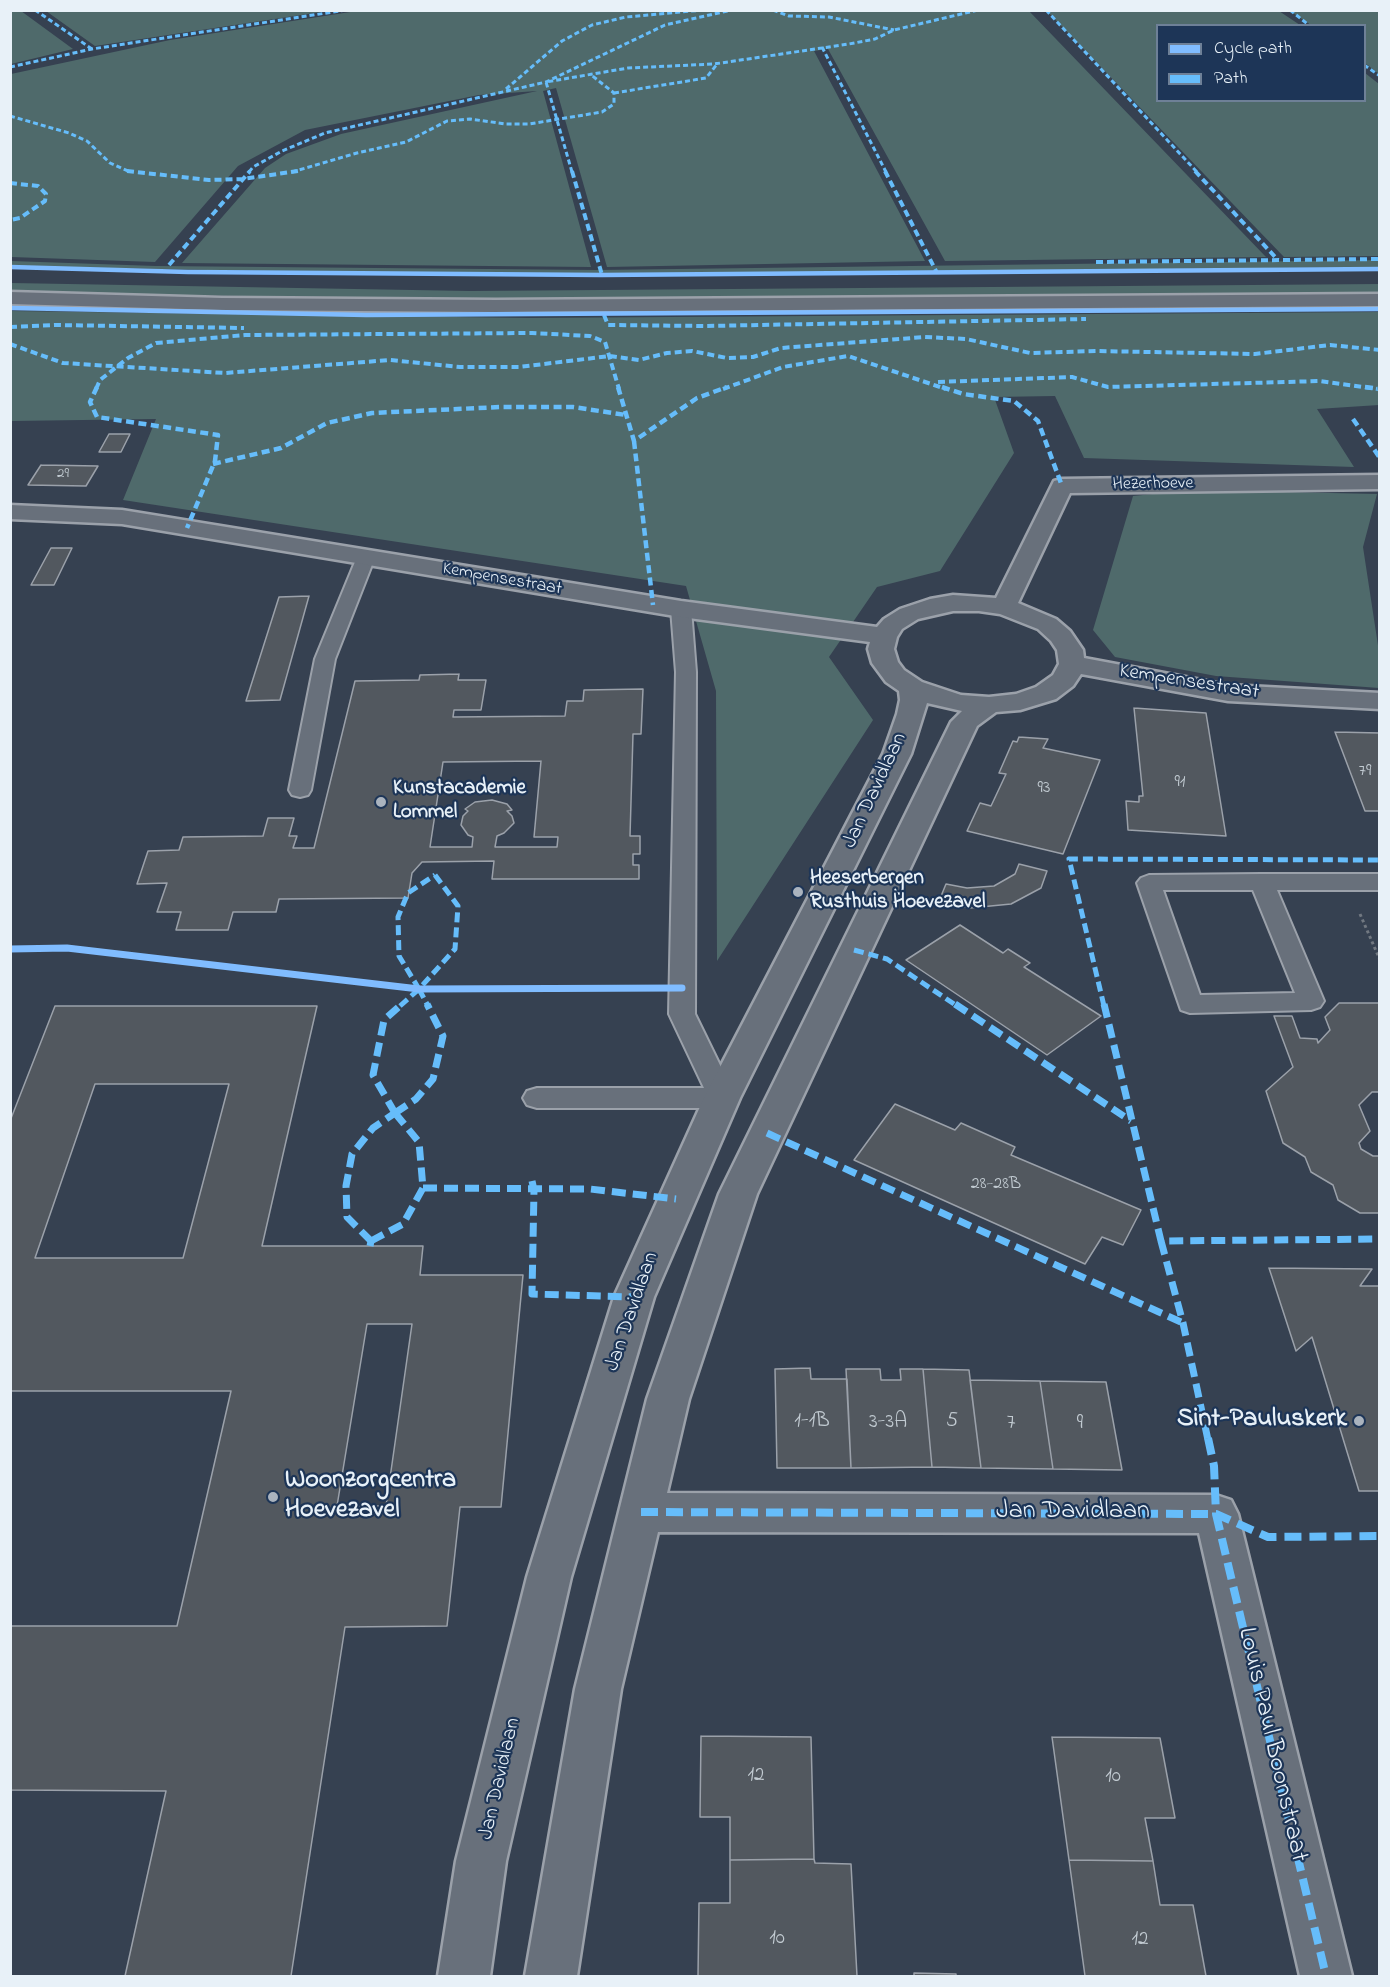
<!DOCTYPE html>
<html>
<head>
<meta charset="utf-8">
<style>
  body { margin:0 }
  #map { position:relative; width:1390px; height:1987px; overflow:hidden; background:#364151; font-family:"Indie Flower",sans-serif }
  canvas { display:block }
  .frame { position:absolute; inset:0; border:12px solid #e8f1f8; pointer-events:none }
  .legend { position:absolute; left:1156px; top:24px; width:210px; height:78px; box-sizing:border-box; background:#1d3557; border:2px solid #6e8097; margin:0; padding:8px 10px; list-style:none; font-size:18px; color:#e8f1f8 }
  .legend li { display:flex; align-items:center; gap:12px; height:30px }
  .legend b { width:30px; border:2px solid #6e8097 }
</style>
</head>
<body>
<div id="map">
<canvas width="1390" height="1987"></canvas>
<div class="frame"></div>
<ul class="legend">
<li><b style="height:8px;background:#80bcff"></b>Cycle path</li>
<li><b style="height:8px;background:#66bdfb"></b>Path</li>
</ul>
</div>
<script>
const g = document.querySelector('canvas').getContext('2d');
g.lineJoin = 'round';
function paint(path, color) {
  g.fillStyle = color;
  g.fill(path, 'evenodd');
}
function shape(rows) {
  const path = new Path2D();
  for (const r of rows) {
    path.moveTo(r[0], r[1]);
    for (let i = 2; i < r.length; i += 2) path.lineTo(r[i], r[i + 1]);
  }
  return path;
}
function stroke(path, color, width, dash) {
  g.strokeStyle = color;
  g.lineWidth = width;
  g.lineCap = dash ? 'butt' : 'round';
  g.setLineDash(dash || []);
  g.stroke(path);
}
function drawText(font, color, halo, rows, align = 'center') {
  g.font = font + ' "Indie Flower",sans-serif';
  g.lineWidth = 4.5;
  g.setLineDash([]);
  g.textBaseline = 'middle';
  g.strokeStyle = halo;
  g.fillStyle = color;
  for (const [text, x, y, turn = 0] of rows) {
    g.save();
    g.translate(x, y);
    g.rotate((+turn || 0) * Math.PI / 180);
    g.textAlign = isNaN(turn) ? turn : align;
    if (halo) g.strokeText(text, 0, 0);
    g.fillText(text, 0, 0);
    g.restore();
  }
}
const green = shape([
  [363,10,1029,11,1266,257,945,261,828,49,814,51,925,261,607,267,556,88,543,91,591,267,182,263,265,168,286,154,341,134,537,91,479,95,305,130,238,166,155,262,11,257,11,74,170,40],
  [10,11,21,11,73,49,11,64],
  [46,11,328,11,95,46],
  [1047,11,1279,11,1300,25,1158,26,1158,100,1364,100,1365,73,1379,84,1379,256,1284,257],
  [1290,11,1379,11,1379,74,1365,63,1364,26,1311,25],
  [1379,260,1379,267,596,274,258,271,10,266,11,261,156,266,598,270],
  [11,283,470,291,1380,284,1379,293,504,299,67,294,11,292],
  [11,311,529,318,1379,312,1379,405,1317,409,1354,467,1084,458,1055,396,994,397,1014,453,940,571,877,587,829,657,873,720,717,961,716,691,686,586,123,500,156,419,11,421],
  [1192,490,1377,494,1363,547,1379,652,1379,688,1216,676,1115,657,1093,630,1133,496]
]);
const building = shape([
  [109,434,130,434,121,452,99,452,109,434],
  [41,465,98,466,86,486,28,485,41,465],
  [51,548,72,548,54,585,31,585,51,548],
  [309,596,280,700,246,701,279,597,309,596],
  [459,674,458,680,486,680,481,710,454,710,453,717,565,716,567,701,583,701,584,690,643,689,641,734,633,734,630,836,640,836,640,854,633,854,633,865,639,865,639,879,492,879,494,861,422,862,412,873,408,898,279,899,276,912,233,912,228,930,176,930,181,912,157,912,167,883,137,884,148,851,179,850,183,837,263,836,268,818,294,818,289,836,297,836,293,848,314,848,355,681,419,680,420,675,459,674],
  [541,761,534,837,558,837,557,847,495,847,497,836,504,833,514,823,512,816,507,811,512,810,507,804,492,800,475,802,465,809,468,811,463,816,461,825,468,835,473,837,472,847,430,847,443,762,541,761],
  [1134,708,1206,713,1226,836,1128,830,1126,801,1139,802,1139,796,1143,796,1134,708],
  [1335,732,1380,733,1380,811,1365,811,1335,732],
  [1019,737,1048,739,1043,748,1100,760,1063,854,967,831,980,803,991,806,1006,774,999,773,1013,741,1017,742,1019,737],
  [1019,864,1047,871,1041,888,1011,904,970,908,939,901,946,884,967,888,994,886,1015,874,1019,864],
  [960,925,1003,953,1008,949,1030,963,1024,967,1101,1016,1047,1055,906,960,960,925],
  [1339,1003,1380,1003,1380,1092,1372,1092,1359,1105,1370,1131,1359,1143,1361,1149,1373,1156,1380,1156,1380,1213,1360,1213,1338,1200,1333,1185,1311,1172,1305,1157,1283,1143,1266,1091,1293,1067,1274,1016,1292,1016,1300,1038,1317,1039,1318,1043,1330,1030,1325,1017,1339,1003],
  [55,1006,317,1006,262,1246,423,1246,420,1275,523,1275,501,1507,460,1507,447,1626,345,1627,291,1976,125,1976,166,1791,10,1790,10,1626,177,1626,231,1391,10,1391,10,1121,55,1006],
  [95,1084,229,1084,183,1258,35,1258,95,1084],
  [367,1324,412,1324,386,1506,337,1506,367,1324],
  [895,1104,955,1130,961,1123,1015,1147,1011,1155,1141,1210,1123,1245,1102,1237,1085,1264,854,1160,895,1104],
  [1269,1268,1372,1269,1360,1286,1380,1286,1380,1491,1359,1491,1312,1337,1296,1351,1269,1268],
  [810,1368,811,1379,847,1379,851,1468,777,1468,775,1369,810,1368],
  [846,1369,880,1369,881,1380,901,1380,900,1369,923,1369,932,1467,851,1468,846,1369],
  [923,1369,969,1370,981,1468,932,1467,923,1369],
  [970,1380,1040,1381,1053,1469,981,1468,970,1380],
  [1040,1381,1106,1382,1122,1470,1053,1469,1040,1381],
  [701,1736,811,1737,814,1859,730,1860,730,1817,700,1817,701,1736],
  [1052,1737,1160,1738,1175,1818,1145,1818,1153,1861,1069,1860,1052,1737],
  [814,1859,815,1863,851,1864,857,1976,698,1976,699,1903,730,1903,730,1860,814,1859],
  [1069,1860,1153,1861,1160,1905,1193,1905,1206,1976,1085,1976,1069,1860],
  [914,1973,956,1974,956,1976,914,1976,914,1973]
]);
const path = shape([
  [1360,914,1380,960]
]);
const service = shape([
  [366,551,373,553,375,557,335,659,311,790,308,795,300,797,292,795,289,790,315,659,357,557,359,553,366,551],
  [681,603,688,605,691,609,696,672,695,1014,736,1098,732,1105,722,1108,537,1108,527,1105,523,1098,527,1091,537,1088,704,1088,669,1014,676,672,671,609,674,605,681,603],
  [1262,874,1380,874,1380,890,1277,890,1324,1001,1320,1007,1311,1010,1190,1013,1181,1010,1137,883,1141,878,1149,875,1262,874],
  [1163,890,1253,890,1295,993,1200,995,1163,890]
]);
const minor = shape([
  [1380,475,1380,489,1070,493,1018,603,1056,619,1070,631,1083,650,1084,658,1228,685,1380,693,1380,709,1228,701,1081,674,1073,686,1056,699,1020,710,996,712,977,726,757,1194,689,1399,667,1493,1216,1495,1231,1500,1238,1514,1352,1976,1300,1976,1199,1533,658,1532,621,1689,577,1976,525,1976,575,1689,647,1399,719,1194,951,722,962,711,927,703,911,754,740,1098,654,1297,571,1577,506,1861,490,1976,438,1976,456,1861,527,1577,614,1297,704,1098,883,754,897,714,900,700,899,691,886,682,872,663,868,649,870,642,681,617,122,524,10,519,10,505,122,510,681,601,877,627,884,619,900,609,930,599,953,595,996,598,1054,481,1062,479,1380,475],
  [953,611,979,611,1000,614,1038,629,1051,641,1057,650,1059,664,1053,675,1036,687,1016,694,989,697,961,695,922,682,904,670,898,662,894,649,897,637,902,629,918,619,953,611]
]);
const secondary = shape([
  [10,292,222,298,496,300,1380,294,1380,306,496,312,222,310,10,304,10,292]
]);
const quietFar5 = shape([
  [35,10,92,49],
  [773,10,789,16,829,17,894,30],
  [1046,10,1197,172],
  [1290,10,1310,26],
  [822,47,886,172],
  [1364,65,1380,76],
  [10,67,92,49,346,10],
  [506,89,562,41,592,25,626,17,703,10],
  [614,93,706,78,718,63],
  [10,116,69,133,87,141,110,163,130,172],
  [249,172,253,167,282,151,325,133,546,82,665,25,732,10],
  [292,172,357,153,406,142,447,121,470,119,506,124,529,124,602,112,614,104,614,93,590,74],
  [572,172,546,82,628,68,714,64,849,44,875,39,894,30,978,10]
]);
const quietFar4 = shape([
  [127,171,209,180,243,179,298,171],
  [572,171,602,275],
  [885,171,937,273],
  [1195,171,1278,260],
  [10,183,38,186,46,194,45,201,20,218,10,220],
  [1096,262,1380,259],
  [169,265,250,171],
  [604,315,608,325,705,326,1086,319],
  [10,327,56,325,244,328],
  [10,344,63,363,225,373,390,360,460,367,519,367,610,356,639,360,667,353,692,351,727,358,753,357,781,348,925,337,966,339,1030,353,1097,351,1255,354,1330,345,1380,350],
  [938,382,1072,377,1108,387,1320,381,1377,389],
  [96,389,100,380,128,358,156,343,245,335,532,333,590,336,605,342,619,389],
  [723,389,783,367,848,356,946,389]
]);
const quietFar3 = shape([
  [97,387,90,402,97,417,218,435,215,461,187,528],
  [618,387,634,441,697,398,727,387],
  [942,387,963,394,1014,401,1038,421,1062,486],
  [1365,387,1380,389],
  [1353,419,1380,458],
  [634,441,653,605],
  [213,464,281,448,327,423,372,413,501,407,573,407,626,415]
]);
const quietFar2 = shape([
  [435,875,458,906,455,949,419,989,399,956,398,917,408,893,435,875],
  [854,950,887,959,957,1006],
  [419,989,428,1006],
  [400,1006,419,989],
  [1104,1006,1069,859,1380,860]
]);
const quietFar1 = shape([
  [955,1004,1131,1121],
  [1104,1004,1161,1241,1380,1239],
  [395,1113,373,1075,384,1020,402,1004],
  [395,1113,416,1099,433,1079,443,1036,427,1004],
  [767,1133,1183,1323],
  [532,1181,534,1190,532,1294,634,1297],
  [423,1188,590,1189,676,1199],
  [371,1241,347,1217,346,1186,352,1154,373,1128,395,1113],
  [371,1241,403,1224,423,1188,419,1142,395,1113],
  [1161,1241,1183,1323,1208,1440],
  [370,1246,371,1241]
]);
const quiet = shape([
  [1208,1438,1214,1466,1216,1514,1268,1537,1380,1536],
  [641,1512,1216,1514,1326,1976]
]);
const cyclewayFar1 = shape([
  [10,267,188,272,602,275,1380,269],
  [10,308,366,315,1380,309]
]);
const cycleway = shape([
  [10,949,67,948,419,989,682,988]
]);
const markers = [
  [381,802,6,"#aab3be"],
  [798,892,6,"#aab3be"],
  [1359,1421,6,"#aab3be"],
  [273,1497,6,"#aab3be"]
];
const farNumbernames = [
  ["29",63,475]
];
const farStreetnames = [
  ["Hezerhoeve",1153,485,-1],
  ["Kempensestraat",502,580,10]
];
const numberNames = [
  ["79",1365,772],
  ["91",1180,783],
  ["93",1044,789],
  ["28-28B",996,1185]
];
const streetNames = [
  ["Kempensestraat",1189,683,9],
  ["Jan Davidlaan",876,791,-65],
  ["Jan Davidlaan",633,1312,-71],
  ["Jan Davidlaan",501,1779,-77]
];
const poiNames = [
  ["Kunstacademie",393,790],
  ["Lommel",393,814],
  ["Heeserbergen",810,880],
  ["Rusthuis Hoevezavel",810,904]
];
const nearNumbernames = [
  ["1-1B",812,1423],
  ["5",952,1423],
  ["3-3A",888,1424],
  ["7",1011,1425],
  ["9",1080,1425],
  ["12",756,1777],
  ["10",1113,1778],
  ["10",777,1940],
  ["12",1140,1941]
];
const nearPoinames = [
  ["Sint-Pauluskerk",1347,1421],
  ["Woonzorgcentra",285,1482,"left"],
  ["Hoevezavel",285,1512,"left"]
];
const nearStreetnames = [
  ["Jan Davidlaan",1073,1513],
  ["Louis Paul Boonstraat",1271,1745,77]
];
paint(green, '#4f6a6b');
paint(building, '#52585f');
stroke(building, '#9ba1aa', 1.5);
stroke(service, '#9ba1aa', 4);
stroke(minor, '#9ba1aa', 5);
stroke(secondary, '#9ba1aa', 5);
stroke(path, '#717881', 3, [3, 3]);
paint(service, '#68707b');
paint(minor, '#68707b');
paint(secondary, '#68707b');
stroke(quietFar5, '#66bdfb', 3, [5, 3]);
stroke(quietFar4, '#66bdfb', 4, [7, 4]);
stroke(quietFar3, '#66bdfb', 4.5, [8, 4.5]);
stroke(quietFar2, '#66bdfb', 5, [10, 5]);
stroke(quietFar1, '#66bdfb', 7, [14, 7]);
stroke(quiet, '#66bdfb', 8, [17, 8]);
stroke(cyclewayFar1, '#80bcff', 4.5);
stroke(cycleway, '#80bcff', 7);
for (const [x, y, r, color] of markers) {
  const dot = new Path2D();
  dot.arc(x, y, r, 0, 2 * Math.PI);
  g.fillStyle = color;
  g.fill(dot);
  stroke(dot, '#1d3557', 2);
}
drawText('15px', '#c2cbd2', null, farNumbernames);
drawText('18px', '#e8f1f8', '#1d3557', farStreetnames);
drawText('18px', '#c2cbd2', null, numberNames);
drawText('21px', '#e8f1f8', '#1d3557', streetNames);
drawText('bold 21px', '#e8f1f8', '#1d3557', poiNames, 'left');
drawText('21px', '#c2cbd2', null, nearNumbernames);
drawText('bold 26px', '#e8f1f8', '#1d3557', nearPoinames, 'right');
drawText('26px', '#e8f1f8', '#1d3557', nearStreetnames);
</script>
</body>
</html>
